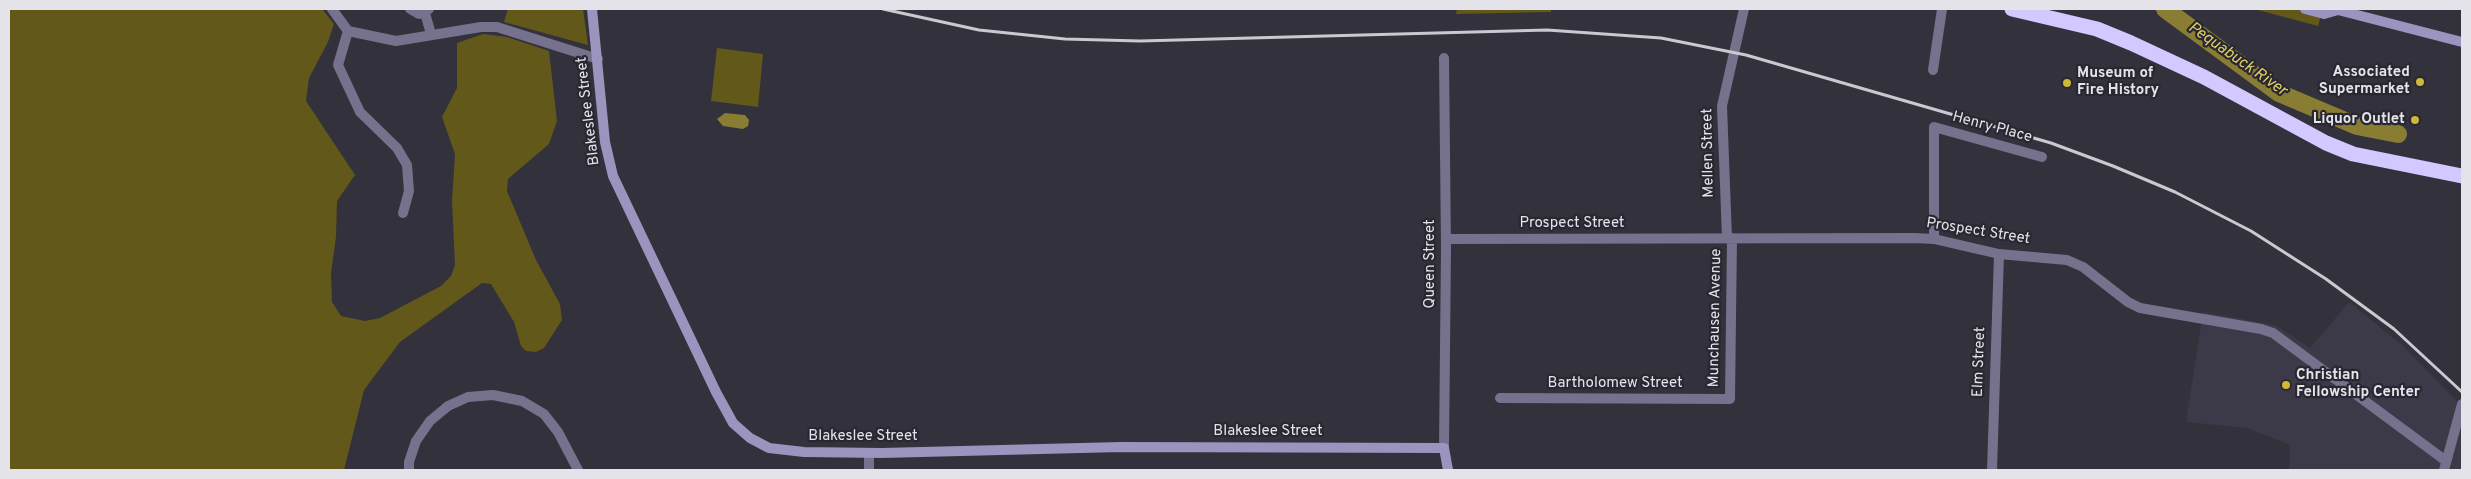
<!DOCTYPE html>
<html>
<head>
<meta charset="utf-8">
<style>
  body { margin:0 }
  #map { position:relative; width:2471px; height:479px; overflow:hidden; background:#33313b; font-family:Overpass,sans-serif }
  canvas { display:block }
  .frame { position:absolute; inset:0; border:10px solid #e4e3e9; pointer-events:none }
</style>
</head>
<body>
<div id="map">
<canvas width="2471" height="479"></canvas>
<div class="frame"></div>
</div>
<script>
const g = document.querySelector('canvas').getContext('2d');
g.lineJoin = 'round';
function paint(path, color) {
  g.fillStyle = color;
  g.fill(path, 'evenodd');
}
function shape(rows) {
  const path = new Path2D();
  for (const r of rows) {
    path.moveTo(r[0], r[1]);
    for (let i = 2; i < r.length; i += 2) path.lineTo(r[i], r[i + 1]);
  }
  return path;
}
function stroke(path, color, width, dash) {
  g.strokeStyle = color;
  g.lineWidth = width;
  g.lineCap = dash ? 'butt' : 'round';
  g.setLineDash(dash || []);
  g.stroke(path);
}
function drawText(font, color, halo, rows, align = 'center') {
  g.font = font + ' Overpass,sans-serif';
  g.lineWidth = 4.5;
  g.setLineDash([]);
  g.textBaseline = 'middle';
  g.strokeStyle = halo;
  g.fillStyle = color;
  for (const [text, x, y, turn = 0] of rows) {
    g.save();
    g.translate(x, y);
    g.rotate((+turn || 0) * Math.PI / 180);
    g.textAlign = isNaN(turn) ? turn : align;
    if (halo) g.strokeText(text, 0, 0);
    g.fillText(text, 0, 0);
    g.restore();
  }
}
const built = shape([
  [2349,302,2401,344,2462,406,2462,470,2289,470,2290,445,2247,428,2186,422,2203,312,2275,325,2310,348]
]);
const green = shape([
  [9,9,322,9,334,24,328,42,309,78,306,101,355,175,337,201,336,237,331,273,332,302,341,316,365,321,380,318,441,286,451,276,455,265,452,201,455,154,442,117,457,88,457,43,483,34,507,37,549,51,557,121,549,144,508,179,507,191,536,260,560,304,562,320,544,348,536,352,526,351,521,346,514,322,491,284,482,283,400,342,364,390,344,470,9,470],
  [508,9,583,9,588,45,504,22],
  [1457,9,1551,9,1551,12,1456,14],
  [2254,9,2323,9,2318,26],
  [717,48,763,54,758,107,711,101]
]);
const water = shape([
  [725,113,745,115,749,120,748,126,743,129,723,126,717,119]
]);
const river = shape([
  [2165,9,2279,93,2357,126,2398,134]
]);
const street = shape([
  [332,9,348,31,396,41,481,27,497,27,598,59],
  [410,9,419,14,429,9],
  [425,13,431,34],
  [348,31,338,65,360,112,397,148,407,165,409,191,403,213],
  [1444,58,1446,249,1444,448],
  [1933,70,1942,9],
  [1727,238,1722,106,1744,9],
  [1446,239,1914,238,1934,239,1999,254,2067,260,2083,267,2128,302,2140,308,2261,329,2273,333,2446,461],
  [1934,239,1934,127,2042,157],
  [1500,398,1730,399,1732,238],
  [869,453,869,470],
  [409,470,409,462,416,441,430,421,448,406,468,397,493,395,522,401,544,414,558,432,578,470],
  [1992,470,1999,254],
  [2444,470,2462,404]
]);
const secondary = shape([
  [592,9,605,142,613,176,716,392,733,423,750,438,769,448,804,452,882,453,1121,447,1444,448,1448,470],
  [2305,9,2324,14,2338,10,2462,42]
]);
const highway = shape([
  [2012,9,2097,29,2131,43,2204,77,2326,143,2353,154,2462,176]
]);
const rail = shape([
  [883,9,979,30,1065,39,1140,41,1547,30,1661,38,1746,55,2051,143,2113,166,2175,192,2251,231,2326,279,2394,329,2462,392]
]);
const markers = [
  [2420,82,5,"#cdb938"],
  [2067,83,5,"#cdb938"],
  [2415,120,5,"#cdb938"],
  [2286,385,5,"#cdb938"]
];
const poiNames = [
  ["Associated",2410,73],
  ["Supermarket",2410,90],
  ["Museum of",2077,74,"left"],
  ["Fire History",2077,91,"left"],
  ["Liquor Outlet",2405,120],
  ["Christian",2296,376,"left"],
  ["Fellowship Center",2296,393,"left"]
];
const streetNames = [
  ["Blakeslee Street",589,111,-97],
  ["Henry Place",1992,128,15],
  ["Mellen Street",1709,153,-91],
  ["Prospect Street",1572,224],
  ["Prospect Street",1978,232,9],
  ["Queen Street",1431,264,-90],
  ["Munchausen Avenue",1716,318,-89],
  ["Elm Street",1980,362,-88],
  ["Bartholomew Street",1615,384],
  ["Blakeslee Street",1268,432],
  ["Blakeslee Street",863,437]
];
const waterNames = [
  ["Pequabuck River",2237,60,35]
];
paint(built, '#3c3949');
paint(green, '#625819');
paint(water, '#897d34');
stroke(river, '#897d34', 18);
stroke(street, '#76718c', 10);
stroke(secondary, '#9c93bf', 10);
stroke(highway, '#d3c8ff', 15);
stroke(rail, '#cbc9d0', 3);
for (const [x, y, r, color] of markers) {
  const dot = new Path2D();
  dot.arc(x, y, r, 0, 2 * Math.PI);
  g.fillStyle = color;
  g.fill(dot);
  stroke(dot, '#292731', 2);
}
drawText('bold 15px', '#e4e3e9', '#292731', poiNames, 'right');
drawText('15px', '#e4e3e9', '#292731', streetNames);
drawText('italic 16px', '#dece68', '#292731', waterNames);
</script>
</body>
</html>
